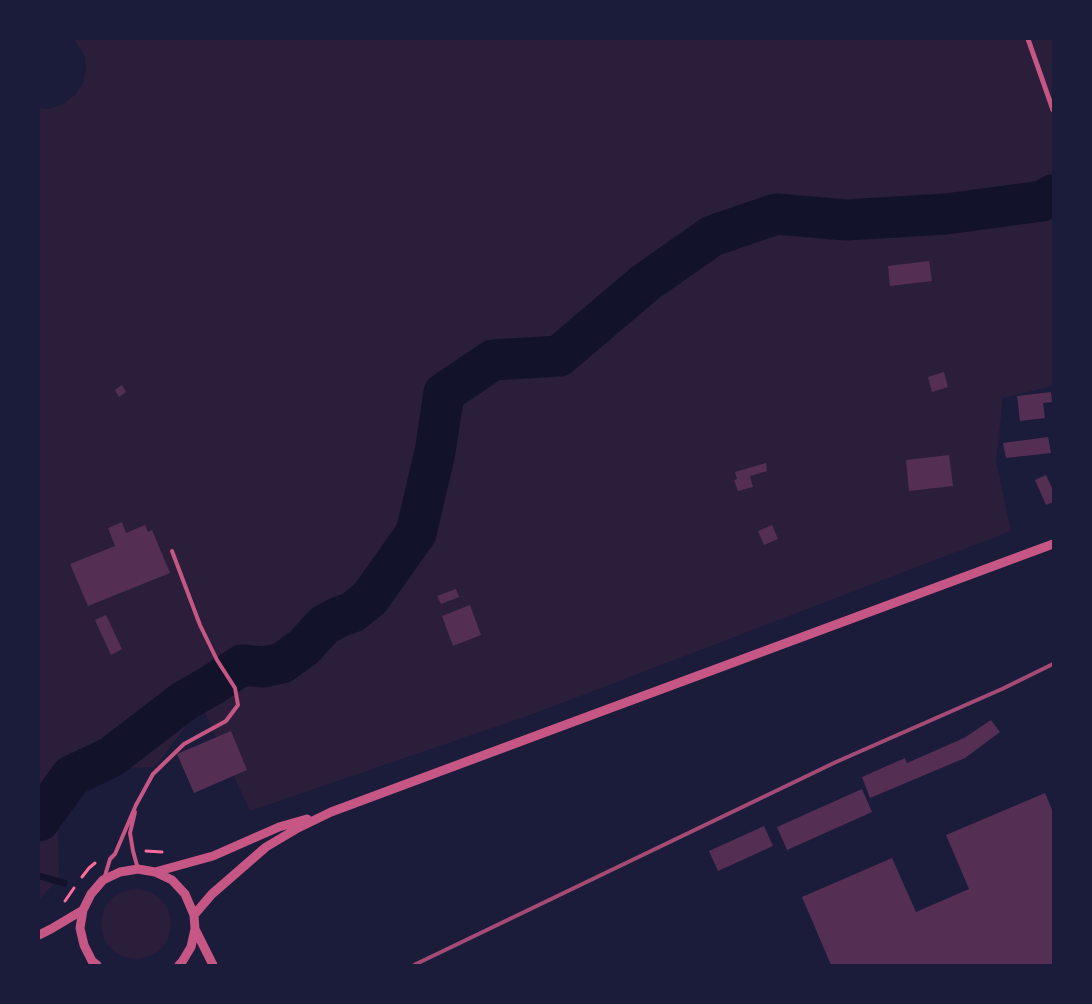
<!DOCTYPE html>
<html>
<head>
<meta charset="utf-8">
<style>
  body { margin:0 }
  #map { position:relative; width:1092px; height:1004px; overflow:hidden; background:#1b1b3a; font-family:Mulish,sans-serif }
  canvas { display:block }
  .frame { position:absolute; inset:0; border:40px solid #1b1b3a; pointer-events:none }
</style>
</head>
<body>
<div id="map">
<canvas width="1092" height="1004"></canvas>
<div class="frame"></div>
</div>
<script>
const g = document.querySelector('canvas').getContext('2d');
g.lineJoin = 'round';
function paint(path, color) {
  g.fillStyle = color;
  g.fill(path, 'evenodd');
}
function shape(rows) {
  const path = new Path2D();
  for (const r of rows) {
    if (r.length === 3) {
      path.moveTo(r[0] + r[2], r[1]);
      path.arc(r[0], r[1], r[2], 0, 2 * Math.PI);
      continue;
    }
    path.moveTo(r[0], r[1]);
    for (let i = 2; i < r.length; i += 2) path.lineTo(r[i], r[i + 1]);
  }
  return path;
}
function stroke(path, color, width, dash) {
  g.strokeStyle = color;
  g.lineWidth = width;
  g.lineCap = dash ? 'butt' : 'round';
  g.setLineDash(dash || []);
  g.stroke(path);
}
const green = shape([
  [74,39,1053,39,1053,386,1003,398,996,461,1011,531,536,713,250,811,203,709,197,712,155,767,106,769,76,780,58,812,59,878,39,900,39,108,47,109,59,106,65,103,77,93,84,80,86,70,85,57],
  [136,924,35]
]);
const stream = shape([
  [39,876,64,883]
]);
const river = shape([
  [39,821,71,776,111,757,184,701,212,685,242,665,263,667,282,663,304,647,324,625,339,617,353,612,370,598,416,533,435,452,444,393,493,360,559,356,645,283,712,236,776,214,846,220,946,214,1042,201,1053,195]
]);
const building = shape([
  [929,261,932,281,890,286,888,266],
  [944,372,948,387,932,392,928,377],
  [122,385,126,392,119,397,115,390],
  [1051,392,1052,402,1043,403,1045,418,1020,421,1017,396],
  [1048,437,1051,453,1006,458,1003,443],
  [949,455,953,486,909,491,906,460],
  [766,463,767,471,750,476,753,487,738,491,734,480,737,479,735,472],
  [1046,475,1053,490,1053,502,1046,505,1035,480],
  [122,522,126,533,145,525,148,532,152,530,170,573,88,606,70,564,115,546,108,528],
  [772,525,778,539,764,545,758,531],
  [456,589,459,597,441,604,437,596],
  [470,605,481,635,453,646,442,616],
  [106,615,122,649,111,655,95,620],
  [991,720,1000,732,965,758,870,798,862,777,905,758,907,763,964,738],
  [231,731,247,770,194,793,177,754],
  [862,789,872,812,787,850,777,827],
  [1045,793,1053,812,1053,965,831,965,802,897,892,858,916,912,969,889,946,835],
  [764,826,773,846,718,871,709,851]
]);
const path = shape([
  [146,851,162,852],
  [82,877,89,868,95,863],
  [65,901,74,888]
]);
const service = shape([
  [135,812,130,833,133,851,138,869],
  [104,879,110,859,115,854,136,805,153,774,184,744,226,721,238,705,235,688,217,660,200,625,172,551]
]);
const minor = shape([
  [1028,39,1053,110]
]);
const tertiary = shape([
  [155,872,213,856,279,827,307,819],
  [194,915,212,894,266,847,298,828,331,812,546,732,1053,544],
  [195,929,213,965],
  [39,935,51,929,83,910],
  [97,965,92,961,84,945,80,928,83,910,91,894,103,880,120,872,138,869,155,872,172,880,185,894,194,915,195,929,191,947,182,962,179,965]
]);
const rail = shape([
  [414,965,836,762,1002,689,1053,664]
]);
paint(green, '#2a1e3b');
stroke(stream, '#12122b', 7);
stroke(river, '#12122b', 41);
paint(building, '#542f53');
stroke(path, '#ff6b9d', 3);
stroke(service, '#c65784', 4);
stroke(minor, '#c65784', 5);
stroke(tertiary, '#c65784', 9);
stroke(rail, '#a44b75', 4);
</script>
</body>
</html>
